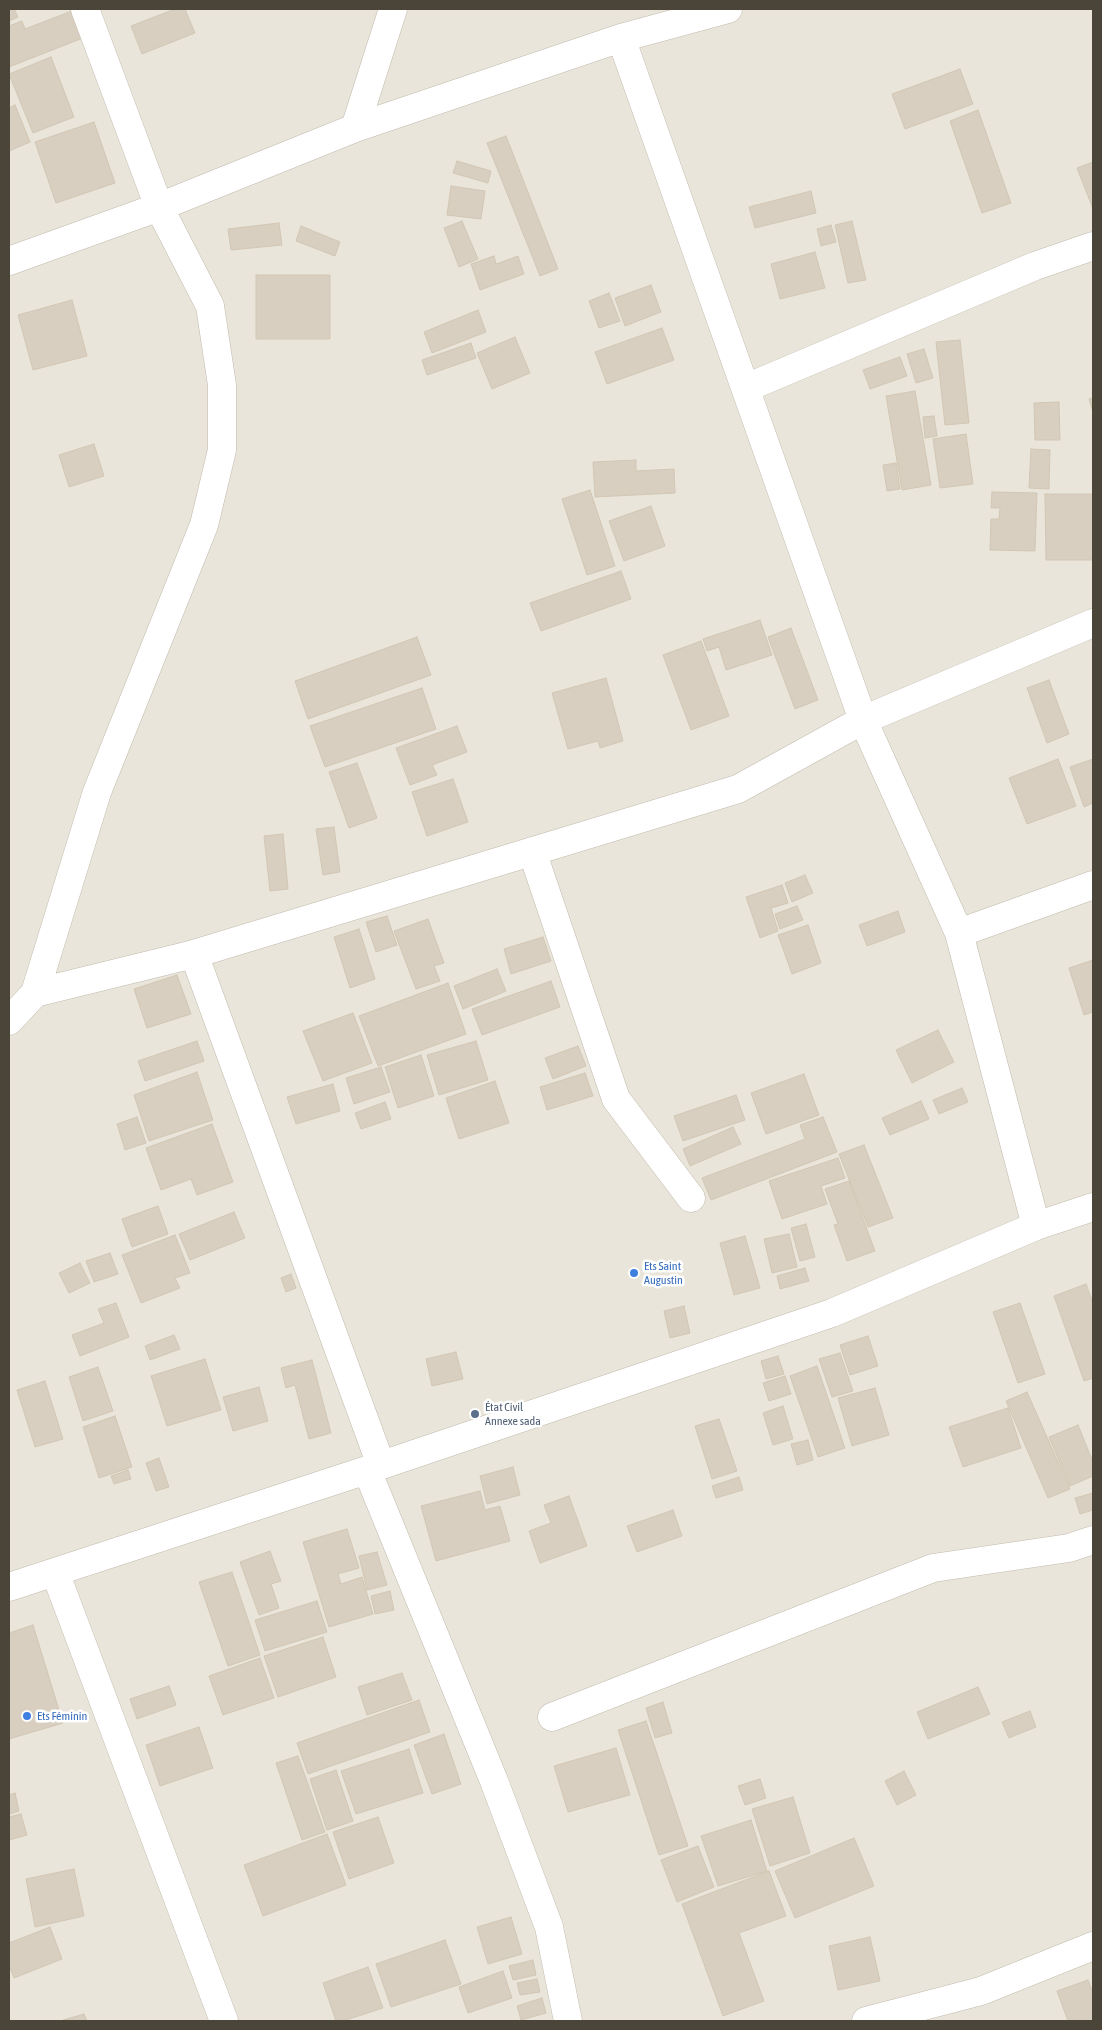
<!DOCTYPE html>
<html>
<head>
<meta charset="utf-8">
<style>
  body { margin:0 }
  #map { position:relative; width:1102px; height:2030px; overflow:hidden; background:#f6f3ec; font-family:"Asap Condensed",sans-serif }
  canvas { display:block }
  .frame { position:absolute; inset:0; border:10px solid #4b4439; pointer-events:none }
</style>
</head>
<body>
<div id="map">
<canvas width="1102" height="2030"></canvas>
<div class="frame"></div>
</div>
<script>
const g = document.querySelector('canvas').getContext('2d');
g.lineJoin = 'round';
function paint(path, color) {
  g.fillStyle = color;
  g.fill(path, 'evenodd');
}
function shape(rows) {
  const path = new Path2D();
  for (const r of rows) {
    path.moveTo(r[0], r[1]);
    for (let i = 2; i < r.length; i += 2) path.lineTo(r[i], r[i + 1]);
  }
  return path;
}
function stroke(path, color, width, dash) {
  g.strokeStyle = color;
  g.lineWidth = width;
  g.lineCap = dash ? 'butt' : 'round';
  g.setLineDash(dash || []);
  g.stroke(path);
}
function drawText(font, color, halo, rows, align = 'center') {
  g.font = font + ' "Asap Condensed",sans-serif';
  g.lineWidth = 5;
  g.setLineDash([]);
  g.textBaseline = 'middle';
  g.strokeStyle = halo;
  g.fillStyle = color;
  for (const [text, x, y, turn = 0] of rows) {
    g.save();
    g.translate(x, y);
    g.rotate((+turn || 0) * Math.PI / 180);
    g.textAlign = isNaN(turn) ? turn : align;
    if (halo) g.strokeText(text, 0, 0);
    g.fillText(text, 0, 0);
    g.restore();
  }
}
const residential = shape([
  [9,9,1093,9,1093,2021,9,2021]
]);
const building = shape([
  [9,9,14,9,18,17,9,21,9,9],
  [77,9,93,34,9,67,9,26,22,21,25,29,77,9],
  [175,9,185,9,195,33,142,54,131,26,175,9],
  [51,57,74,117,33,133,9,74,51,57],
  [960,69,973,104,905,129,892,94,960,69],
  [15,105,30,142,9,151,9,108,15,105],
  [978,110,1011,203,982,213,950,121,978,110],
  [94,122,115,183,56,203,35,142,94,122],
  [506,136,558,269,540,276,487,143,506,136],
  [457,161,491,171,488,183,453,173,457,161],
  [1093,162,1093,209,1077,168,1093,162],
  [451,186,485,191,481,219,447,215,451,186],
  [811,191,816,213,755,228,749,207,811,191],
  [462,221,478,259,459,267,444,228,462,221],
  [852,221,866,280,848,283,835,225,852,221],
  [279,223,282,245,231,250,228,229,279,223],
  [831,225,836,242,821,246,817,229,831,225],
  [301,226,340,242,335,256,296,241,301,226],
  [815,252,825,288,780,299,771,264,815,252],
  [494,256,496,264,518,256,524,274,480,290,471,264,494,256],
  [256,275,330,275,330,339,256,339,256,275],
  [651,285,661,312,625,326,615,298,651,285],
  [609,293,620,321,599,328,589,301,609,293],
  [72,300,87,356,33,370,18,315,72,300],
  [478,310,486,332,432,353,424,332,478,310],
  [662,328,674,360,607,384,595,352,662,328],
  [515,337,530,373,492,389,477,353,515,337],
  [960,340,969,423,945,425,936,342,960,340],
  [471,343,476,358,427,375,422,360,471,343],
  [924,349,933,378,916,383,907,354,924,349],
  [900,357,907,376,870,389,863,370,900,357],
  [915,391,931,485,902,490,886,396,915,391],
  [1093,398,1093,412,1089,399,1093,398],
  [1059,402,1060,440,1035,440,1034,403,1059,402],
  [934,416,937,436,925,438,923,417,934,416],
  [966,434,973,484,940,488,933,439,966,434],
  [94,444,104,476,69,487,59,455,94,444],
  [1031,449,1050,450,1049,489,1029,488,1031,449],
  [636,460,636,471,674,469,675,493,595,497,593,462,636,460],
  [896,463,900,489,887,491,883,465,896,463],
  [590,490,615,566,587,575,562,499,590,490],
  [992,492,1037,493,1035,551,990,550,991,519,999,519,1000,508,991,508,992,492],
  [1045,494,1093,494,1093,560,1046,560,1045,494],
  [651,506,665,546,624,561,609,521,651,506],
  [621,571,631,599,541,631,530,603,621,571],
  [760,620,772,655,726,670,719,647,707,651,703,639,760,620],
  [791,628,818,700,795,709,768,637,791,628],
  [417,637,431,675,308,719,295,681,417,637],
  [701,641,729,716,691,730,663,655,701,641],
  [606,678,623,741,600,748,598,741,568,749,552,693,606,678],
  [1049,680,1069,734,1047,743,1027,688,1049,680],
  [422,688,436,729,325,767,310,726,422,688],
  [457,726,467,752,432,765,437,775,410,785,396,748,457,726],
  [1058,759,1076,806,1027,824,1009,778,1058,759],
  [1093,759,1093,803,1084,807,1070,767,1093,759],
  [357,763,377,818,349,828,329,772,357,763],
  [453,779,468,822,427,836,412,792,453,779],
  [334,827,340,872,323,875,316,829,334,827],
  [283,834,288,889,270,891,264,836,283,834],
  [805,875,813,893,792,902,785,883,805,875],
  [782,885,788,903,771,908,778,931,760,938,746,897,782,885],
  [797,906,803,920,780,929,775,914,797,906],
  [898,911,905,932,867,946,859,925,898,911],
  [387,916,397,945,376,952,366,922,387,916],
  [428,919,444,963,434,966,440,981,416,989,394,931,428,919],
  [808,925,821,963,792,974,778,935,808,925],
  [359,929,375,979,350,988,334,937,359,929],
  [543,937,551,961,511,974,504,949,543,937],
  [1093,960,1093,1012,1084,1015,1069,968,1093,960],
  [497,969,506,991,463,1009,454,986,497,969],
  [177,975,191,1014,147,1028,134,989,177,975],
  [551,981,560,1007,482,1035,472,1009,551,981],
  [448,983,466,1034,378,1066,359,1016,448,983],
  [353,1013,372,1063,323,1081,303,1031,353,1013],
  [938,1030,954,1062,912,1083,896,1050,938,1030],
  [197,1041,204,1061,145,1081,138,1061,197,1041],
  [476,1041,488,1080,439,1095,427,1055,476,1041],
  [578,1046,586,1066,553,1079,545,1058,578,1046],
  [421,1055,434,1096,398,1108,385,1067,421,1055],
  [381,1067,390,1092,354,1104,346,1078,381,1067],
  [197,1072,213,1120,149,1141,134,1095,197,1072],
  [585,1073,593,1096,547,1110,540,1087,585,1073],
  [804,1074,819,1115,766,1134,751,1093,804,1074],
  [495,1081,509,1123,459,1139,446,1098,495,1081],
  [333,1084,340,1111,296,1124,287,1097,333,1084],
  [962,1088,968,1102,939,1114,933,1100,962,1088],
  [736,1095,745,1120,683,1141,674,1116,736,1095],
  [921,1101,929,1119,890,1135,882,1118,921,1101],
  [385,1102,391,1119,361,1129,355,1113,385,1102],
  [137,1117,146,1143,125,1150,117,1124,137,1117],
  [823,1117,837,1152,711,1200,702,1178,805,1139,800,1125,823,1117],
  [212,1124,233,1182,197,1195,191,1179,161,1190,146,1148,212,1124],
  [733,1127,741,1144,690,1166,683,1149,733,1127],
  [864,1145,893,1218,868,1227,839,1154,864,1145],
  [838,1158,845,1178,821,1186,827,1204,782,1219,769,1181,838,1158],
  [849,1181,875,1251,847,1261,834,1225,838,1224,825,1189,849,1181],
  [158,1206,168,1234,132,1247,122,1219,158,1206],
  [234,1212,245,1238,190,1260,179,1234,234,1212],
  [806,1224,815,1257,800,1261,791,1228,806,1224],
  [789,1234,797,1267,772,1273,764,1239,789,1234],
  [175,1235,190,1273,175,1278,180,1288,141,1303,122,1255,175,1235],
  [745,1236,760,1288,734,1295,720,1243,745,1236],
  [110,1253,118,1274,94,1282,86,1261,110,1253],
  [80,1263,90,1283,69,1293,59,1273,80,1263],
  [805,1268,809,1281,780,1289,777,1276,805,1268],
  [291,1274,296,1288,286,1292,281,1278,291,1274],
  [1086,1284,1093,1303,1093,1378,1084,1381,1054,1296,1086,1284],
  [116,1303,129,1337,80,1356,72,1335,104,1323,98,1309,116,1303],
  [1020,1303,1045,1374,1018,1383,993,1312,1020,1303],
  [684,1306,690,1333,670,1338,664,1311,684,1306],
  [174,1335,180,1349,150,1360,145,1346,174,1335],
  [868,1336,878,1366,850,1375,840,1345,868,1336],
  [456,1352,463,1379,432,1386,426,1359,456,1352],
  [840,1353,853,1391,832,1397,819,1359,840,1353],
  [778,1356,784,1374,766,1379,761,1361,778,1356],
  [205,1359,221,1410,167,1426,151,1376,205,1359],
  [312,1360,331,1433,309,1439,295,1385,286,1388,281,1368,312,1360],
  [817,1366,845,1448,818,1457,790,1376,817,1366],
  [98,1367,113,1411,83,1421,69,1377,98,1367],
  [785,1376,791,1394,769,1401,763,1383,785,1376],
  [45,1381,63,1439,35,1447,17,1390,45,1381],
  [259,1387,268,1421,233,1431,223,1397,259,1387],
  [875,1388,889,1435,852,1446,838,1398,875,1388],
  [1027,1392,1070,1489,1048,1498,1006,1401,1027,1392],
  [783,1406,793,1439,773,1445,763,1413,783,1406],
  [1008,1408,1021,1448,963,1467,949,1427,1008,1408],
  [115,1416,132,1467,99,1478,83,1427,115,1416],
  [719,1419,737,1471,712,1479,695,1426,719,1419],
  [1078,1425,1093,1462,1093,1476,1070,1486,1049,1437,1078,1425],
  [808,1440,813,1460,797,1465,791,1444,808,1440],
  [159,1458,169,1487,156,1491,146,1463,159,1458],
  [513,1467,520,1495,487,1504,480,1476,513,1467],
  [128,1470,131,1479,114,1484,111,1476,128,1470],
  [739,1477,743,1490,716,1498,712,1486,739,1477],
  [480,1491,485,1510,500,1506,510,1541,436,1561,421,1506,480,1491],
  [1093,1493,1093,1510,1080,1514,1075,1498,1093,1493],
  [569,1496,587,1546,540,1563,529,1531,551,1523,544,1505,569,1496],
  [673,1510,682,1536,637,1552,627,1526,673,1510],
  [347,1529,359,1568,338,1574,341,1584,362,1577,373,1614,329,1627,303,1542,347,1529],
  [270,1551,281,1581,271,1584,279,1608,259,1615,240,1562,270,1551],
  [377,1552,387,1585,367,1590,359,1556,377,1552],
  [232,1572,260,1655,228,1666,199,1582,232,1572],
  [390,1591,394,1610,375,1614,371,1596,390,1591],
  [317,1601,327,1632,265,1651,255,1620,317,1601],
  [33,1625,63,1723,9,1739,9,1633,33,1625],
  [323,1637,336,1677,278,1697,264,1656,323,1637],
  [260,1658,274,1698,223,1715,209,1676,260,1658],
  [402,1673,412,1700,367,1715,358,1687,402,1673],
  [169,1686,176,1705,137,1719,130,1699,169,1686],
  [978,1687,990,1714,928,1739,917,1712,978,1687],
  [419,1700,430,1732,308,1774,297,1743,419,1700],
  [663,1702,672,1733,655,1738,646,1708,663,1702],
  [1030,1711,1036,1727,1009,1738,1002,1722,1030,1711],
  [646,1721,688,1846,659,1855,618,1730,646,1721],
  [199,1727,213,1768,160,1786,146,1745,199,1727],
  [444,1734,461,1784,432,1794,414,1745,444,1734],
  [616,1748,630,1795,568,1812,554,1766,616,1748],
  [409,1749,423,1793,356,1814,341,1771,409,1749],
  [298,1756,325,1832,302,1840,276,1763,298,1756],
  [336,1770,353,1821,327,1830,310,1779,336,1770],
  [904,1771,916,1795,897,1805,885,1781,904,1771],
  [760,1779,766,1798,745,1805,738,1786,760,1779],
  [15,1793,19,1811,9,1814,9,1795,15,1793],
  [793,1797,810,1853,770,1866,752,1809,793,1797],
  [21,1814,27,1835,9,1840,9,1817,21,1814],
  [378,1817,394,1863,349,1879,333,1832,378,1817],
  [751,1820,767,1871,718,1886,701,1836,751,1820],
  [327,1834,346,1885,263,1916,244,1865,327,1834],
  [854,1838,874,1886,795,1918,775,1871,854,1838],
  [698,1846,714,1887,677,1902,661,1860,698,1846],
  [74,1869,84,1916,35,1927,26,1879,74,1869],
  [769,1871,786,1916,739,1933,764,2001,723,2016,682,1904,769,1871],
  [511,1917,522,1954,488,1964,477,1927,511,1917],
  [50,1927,62,1959,14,1978,9,1965,9,1943,50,1927],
  [870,1937,880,1981,838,1990,829,1946,870,1937],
  [445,1940,461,1984,391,2007,376,1964,445,1940],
  [533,1960,536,1975,513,1980,509,1966,533,1960],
  [368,1967,383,2008,343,2021,336,2021,323,1983,368,1967],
  [503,1971,512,1998,468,2013,459,1987,503,1971],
  [537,1979,540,1992,520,1995,517,1983,537,1979],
  [1088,1980,1093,1993,1093,2021,1068,2021,1057,1991,1088,1980],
  [542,1998,546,2013,521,2020,517,2006,542,1998],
  [84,2014,87,2021,63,2020,84,2014]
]);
const street = shape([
  [621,38,863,720,959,933,1036,1226],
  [355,128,393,9],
  [9,261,159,207,355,128,621,38,728,9],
  [746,388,1035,266,1093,246],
  [532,851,616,1099,691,1198],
  [959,933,1093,885],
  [194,954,381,1465],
  [35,993,194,954,738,789,863,720,1093,623],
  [9,1021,35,993,97,792,204,525,222,450,222,385,210,306,159,207,85,9],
  [367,1470,494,1781,549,1927,568,2021],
  [55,1572,224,2021],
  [9,1587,367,1470,832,1313,1036,1226,1093,1207],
  [552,1717,933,1568,1069,1548,1093,1540],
  [866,2021,981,1991,1093,1946]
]);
const markers = [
  [634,1273,5,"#3f7fe0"],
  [475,1414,5,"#5c6f8a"],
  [27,1716,5,"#3f7fe0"]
];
const shopNames = [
  ["Ets Saint",644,1266],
  ["Augustin",644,1280],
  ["Ets Féminin",37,1716]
];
const serviceNames = [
  ["État Civil",485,1407],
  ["Annexe sada",485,1421]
];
paint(residential, '#eae5da');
paint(building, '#d8cfc1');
stroke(building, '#d3c7b4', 1);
stroke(street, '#c2bbae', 29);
stroke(street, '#fff', 28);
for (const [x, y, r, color] of markers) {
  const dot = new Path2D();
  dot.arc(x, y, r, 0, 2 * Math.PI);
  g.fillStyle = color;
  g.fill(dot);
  stroke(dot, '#fff', 2);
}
drawText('12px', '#366cbe', '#fff', shopNames, 'left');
drawText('12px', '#4e5e75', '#fff', serviceNames, 'left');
</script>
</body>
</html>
